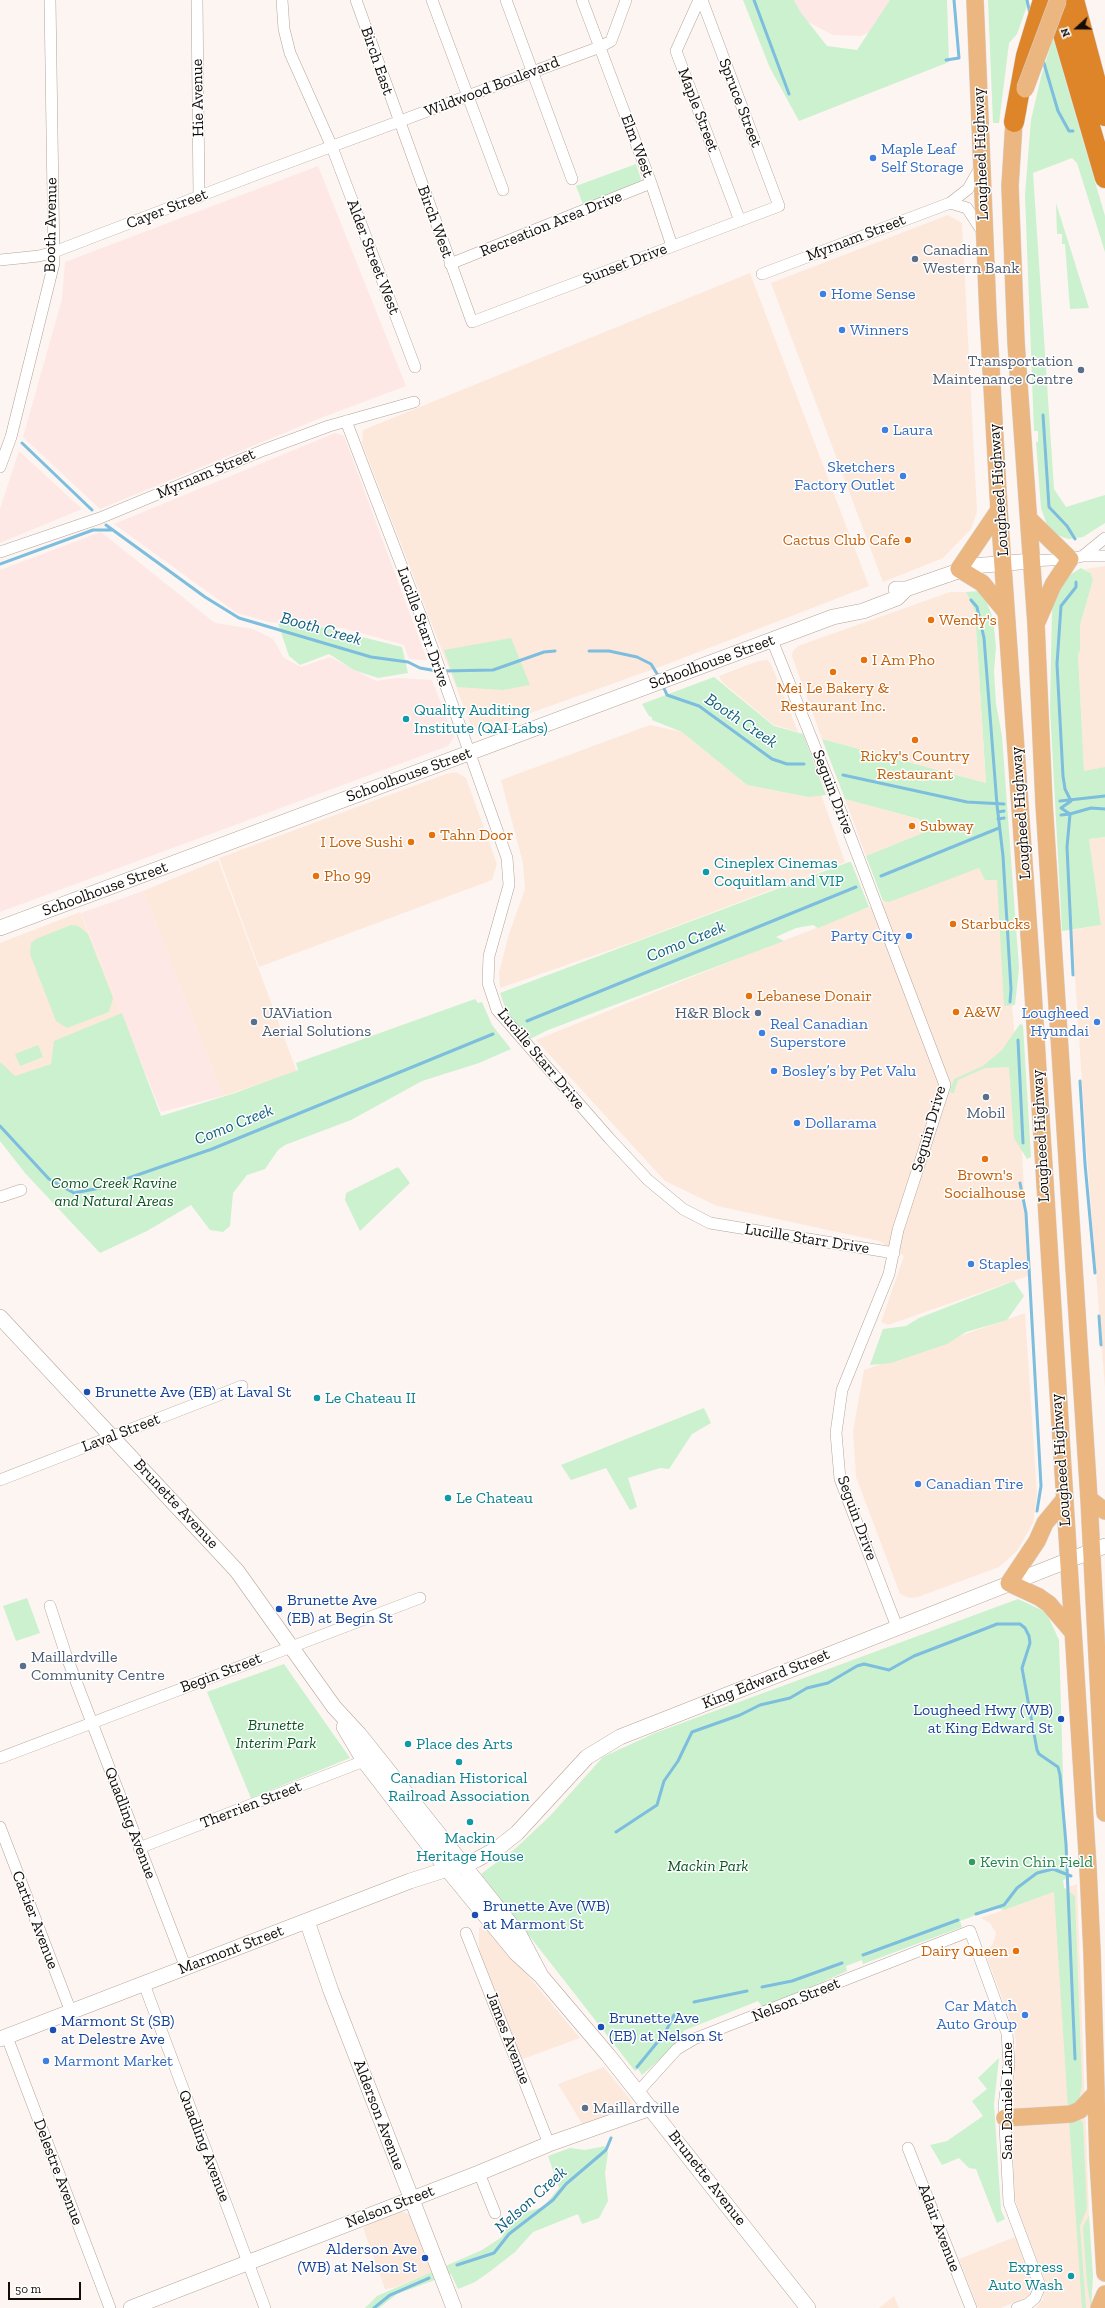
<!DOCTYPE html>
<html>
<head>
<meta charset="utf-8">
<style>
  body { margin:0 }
  #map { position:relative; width:1105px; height:2308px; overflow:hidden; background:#fdf5f1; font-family:"Zilla Slab",serif }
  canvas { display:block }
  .north { position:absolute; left:1057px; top:8px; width:40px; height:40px; -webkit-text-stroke:3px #fff; paint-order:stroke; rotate:249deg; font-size:11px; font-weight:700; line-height:16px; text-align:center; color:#130d09 }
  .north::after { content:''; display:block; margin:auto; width:14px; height:18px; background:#130d09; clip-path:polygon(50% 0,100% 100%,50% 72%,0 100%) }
  .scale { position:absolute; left:8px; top:2282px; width:73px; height:18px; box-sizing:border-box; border:2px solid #130d09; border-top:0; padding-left:5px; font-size:12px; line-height:14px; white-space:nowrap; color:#130d09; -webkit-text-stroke:3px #fff; paint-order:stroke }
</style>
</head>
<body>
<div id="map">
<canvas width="1105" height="2308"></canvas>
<div class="north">N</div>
<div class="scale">50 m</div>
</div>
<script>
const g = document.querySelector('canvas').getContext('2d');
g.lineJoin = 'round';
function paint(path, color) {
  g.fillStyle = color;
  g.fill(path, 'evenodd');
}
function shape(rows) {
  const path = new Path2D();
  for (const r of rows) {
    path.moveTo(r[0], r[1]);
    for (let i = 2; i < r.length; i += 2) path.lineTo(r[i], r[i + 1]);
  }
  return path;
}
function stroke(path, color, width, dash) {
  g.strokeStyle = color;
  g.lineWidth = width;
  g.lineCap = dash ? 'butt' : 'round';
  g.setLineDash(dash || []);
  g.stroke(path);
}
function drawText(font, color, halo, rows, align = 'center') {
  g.font = font + ' "Zilla Slab",serif';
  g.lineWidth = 3;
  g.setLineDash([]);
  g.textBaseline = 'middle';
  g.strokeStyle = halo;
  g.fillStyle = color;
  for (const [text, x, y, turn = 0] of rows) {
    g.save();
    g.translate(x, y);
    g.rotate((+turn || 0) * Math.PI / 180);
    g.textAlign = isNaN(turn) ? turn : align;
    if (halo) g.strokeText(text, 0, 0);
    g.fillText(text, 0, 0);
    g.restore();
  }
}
const built = shape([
  [948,215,962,223,977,512,971,529,943,558,883,582,771,283],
  [750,273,869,586,665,665,480,731,470,723,362,443,363,430],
  [1105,566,1105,767,1084,772,1078,654,1080,651,1080,625,1093,580,1091,573,1085,569],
  [950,592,966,592,975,612,986,783,822,739,792,656,793,651,798,646],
  [767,660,771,664,798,732,774,725,722,682,719,676,758,661],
  [650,725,682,732,747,785,808,797,821,794,845,862,639,940,500,988,499,972,509,934,525,889,523,863,501,780],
  [456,772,466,778,497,864,492,880,259,967,219,858,446,774],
  [845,799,918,819,924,833,866,856],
  [1105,837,1105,1388,1085,1130,1072,930,1101,925,1089,839],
  [999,857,1019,1085,1028,1276,888,1325,881,1322,904,1256,879,1241,717,1206,665,1181,536,1040,744,956],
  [218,860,297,1072,223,1096,143,891],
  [80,912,134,1044,0,1094,0,943],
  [1025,1313,1037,1495,1033,1523,1017,1551,999,1567,918,1597,910,1598,900,1594,856,1477,853,1431,864,1370],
  [1077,1884,1092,2297,1091,2308,1036,2308,1043,2299,1045,2281,1019,2213,1015,2198,1010,2098,1016,2042,1014,2030,986,1955,993,1943,996,1933,990,1923,981,1918],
  [484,1923,580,2038,520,2060,479,1952,479,1928],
  [604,2067,630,2099,632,2104,630,2108,584,2127,558,2084],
  [401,2211,411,2215,433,2272,393,2288,385,2289,363,2228,374,2221],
  [1015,2237,1033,2283,1031,2295,1001,2308,978,2308,959,2259],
  [894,2296,899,2308,879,2308]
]);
const industrial = shape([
  [795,0,905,0,904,16,861,36,833,35,798,17],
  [318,166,406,386,323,417,100,509,23,437,62,299,65,262],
  [335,433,344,436,427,660,409,659,404,645,343,628,269,622,237,613,114,524],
  [19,451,82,509,0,543,0,509],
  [101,532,215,623,253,629,273,639,284,658,301,667,330,657,376,681,398,678,432,680,454,737,448,746,0,912,0,570],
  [143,891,223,1096,161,1112,81,913]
]);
const green = shape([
  [743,0,794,0,801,13,827,46,857,50,890,0,947,0,949,62,799,121,770,68],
  [988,0,1029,0,1017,34,1009,43,999,123,993,123],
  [1053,38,1105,216,1105,252,1077,163,1072,158,1033,173,1054,489,1066,507,1105,495,1105,523,1083,537,1068,539,1055,534,1047,525,1041,508,1036,442,1038,442,1038,431,1034,431,1025,195,1031,120,1041,77],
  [636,164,643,185,584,207,576,186],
  [1056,203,1089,308,1070,309,1065,244,1062,244,1062,234,1057,234],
  [1081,568,1091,573,1093,580,1080,625,1080,651,1078,654,1084,771,1105,767,1105,837,1089,839,1101,925,1062,931,1050,708,1052,609,1054,599,1065,578],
  [979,591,986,601,993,618,996,647,994,671,996,704,1002,736,1019,968,1015,1005,1004,1006,997,880,985,880,979,868,889,902,883,901,866,856,923,833,919,819,845,799,822,739,986,783,975,612,966,592],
  [278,623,314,625,402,647,408,673,378,678,354,670,329,654,300,665,289,656],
  [511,638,530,685,503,690,457,687,444,650],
  [714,677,774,726,803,734,826,795,808,797,747,785,682,732,652,720,652,717,649,716,642,704],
  [849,862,851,862,869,907,818,928,813,925,796,928,776,937,784,941,548,1030,528,1040,507,1013,500,993],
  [71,925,78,926,88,934,113,998,109,1012,67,1028,56,1021,30,954,31,943,36,939],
  [475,999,478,1003,482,1002,492,1025,511,1049,479,1063,422,1081,351,1120,285,1145,278,1150,265,1169,247,1175,233,1193,230,1226,223,1232,210,1230,191,1205,147,1231,100,1253,25,1173,0,1141,0,1062,15,1076,51,1064,54,1041,122,1013,161,1116,235,1093,298,1070,296,1063],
  [1020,1024,1023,1025,1031,1157,1027,1159,1014,1138,1009,1067,985,1068,958,1080,954,1093,951,1093,950,1090,954,1079,983,1066,1002,1050],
  [38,1045,43,1057,20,1066,15,1054],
  [398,1167,410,1183,360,1231,345,1200,346,1193],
  [1014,1281,1024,1296,1007,1320,966,1332,947,1344,891,1363,870,1365,883,1329,906,1326,919,1318],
  [704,1408,711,1423,692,1434,669,1469,660,1468,628,1478,637,1507,630,1510,606,1468,571,1480,561,1465],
  [27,1598,40,1633,16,1641,3,1606],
  [1018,1599,1046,1612,1059,1640,1066,1879,1063,1880,1064,1888,1075,1896,1082,2085,1079,2100,1068,2109,1054,1892,1004,1910,995,1908,960,1921,962,1927,863,1964,862,1960,846,1966,847,1971,763,2008,758,2001,683,2031,684,2038,642,2075,638,2069,635,2071,481,1874,516,1848,550,1816,603,1757,655,1733],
  [284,1664,350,1758,251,1798,207,1692],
  [999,2058,994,2104,1001,2210,1005,2219,997,2223,976,2169,969,2168,959,2158,942,2165,930,2145,947,2141,983,2116,972,2101,987,2089,978,2078],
  [1079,2118,1083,2123,1087,2208,1080,2226,1086,2308,1082,2308,1069,2120],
  [605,2146,608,2153,605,2173,608,2201,599,2218,582,2224,578,2214,533,2232,515,2252,492,2270,475,2282,458,2289,451,2274,397,2294,379,2308,365,2308,377,2296,482,2250,502,2237,513,2216,543,2207,559,2188,548,2156,570,2148,585,2150],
  [1089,2216,1093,2276,1091,2308,1087,2284,1083,2227]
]);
const stream = shape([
  [754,0,789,94],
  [1027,0,1030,14],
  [946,60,959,58,954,0],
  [1043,60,1058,111,1069,131,1073,131],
  [1043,415,1049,507,1067,526,1075,539],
  [22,443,92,510],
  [106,525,205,597,239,618,371,657,408,662,420,668,437,671],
  [0,564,93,530,112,530],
  [971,600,977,607,984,638,997,805,1003,856,1011,989,1010,1002],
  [589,651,609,651,637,657,651,664,659,677],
  [443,671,493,670,544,652,555,651],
  [663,686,667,695,699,706,772,759,787,764,804,764],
  [843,775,967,802,1004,804],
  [1060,801,1105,796],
  [1071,801,1065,789,1063,776,1057,664,1061,606,1076,587,1076,582],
  [1061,808,1071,801],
  [1061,808,1070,814],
  [998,812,1004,811],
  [1061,815,1070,814],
  [998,819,1004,818],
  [881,876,999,828],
  [1073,975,1067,847,1070,814,1091,808,1105,809],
  [527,1021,856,887],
  [1018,1040,1023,1143],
  [1080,1081,1085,1164,1095,1273],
  [0,1126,49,1179,74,1193,100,1188,212,1149,493,1034],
  [1020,1183,1026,1213,1041,1486,1037,1511],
  [1099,1316,1101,1345],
  [616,1832,657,1805,664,1781,678,1761,692,1732,740,1715,760,1705,790,1698,807,1688,828,1683,857,1666,864,1664,889,1670,914,1656,987,1628,997,1624,1020,1624,1025,1628,1029,1636,1030,1643,1022,1668,1037,1750,1039,1754,1058,1767,1060,1775,1066,1844,1075,2059],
  [976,1914,1004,1905,1017,1888,1037,1873,1053,1869,1071,1876],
  [863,1955,958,1920],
  [762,1987,792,1981,842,1963],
  [694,2002,747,1991],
  [637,2067,665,2033,674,2015],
  [457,2265,494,2253,509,2234,553,2200,566,2184,606,2150,611,2138],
  [374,2308,390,2295,429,2278]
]);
const street = shape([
  [197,0,199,197],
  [282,0,284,29,290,53,332,147,415,367],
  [356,0,472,322,779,206,702,0],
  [432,0,503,190],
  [506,0,572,179],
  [582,0,651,183,672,246],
  [699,0,676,51,740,221],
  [950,203,967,208,982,231],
  [0,260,39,256,54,252,260,173,600,47,611,41,626,0],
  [450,264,651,183],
  [762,274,950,203,968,189,980,168],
  [346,421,422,619,507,858,509,885,489,956,488,983,497,1010,609,1138,648,1180,683,1209,710,1223,894,1253],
  [0,467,11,437,54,263,50,0],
  [0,552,100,518,264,450,329,426,414,402],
  [1083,556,1105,538],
  [1031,561,1070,559,1083,556,1105,556],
  [772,640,843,817,945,1085,898,1230,889,1274,842,1390,836,1433,840,1479,897,1627],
  [0,1197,21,1190],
  [0,1480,242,1386],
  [50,1606,66,1655,186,1968],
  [0,1758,420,1598],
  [0,1827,71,2012],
  [139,1848,364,1761],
  [466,1933,549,2144],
  [144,1984,265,2308],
  [7,2037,110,2308],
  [638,2092,677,2049,694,2039,970,1931,1007,2033,1009,2064,1004,2106,1009,2203,1040,2286,1035,2298,1028,2304,1017,2308],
  [908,2148,971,2308],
  [479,2173,495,2213]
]);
const secondary = shape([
  [896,589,906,589,973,566,1031,561],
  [0,928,833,617,863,611,897,598,906,589],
  [0,1317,237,1571,334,1707,359,1734,520,1936,541,1976],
  [344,1727,364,1761,447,1869,516,1953,541,1976,608,2055,808,2308],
  [307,1921,331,1991,454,2308],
  [0,2039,410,1881,476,1860,498,1848,517,1833,587,1757,620,1737,1105,1546],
  [131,2308,479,2173,549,2144,651,2108]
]);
const primary = shape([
  [975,0,988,315,999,510,1032,976,1088,1868,1092,1952,1098,2160,1105,2273],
  [1018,109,1014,122,1010,186,1016,342,1036,624,1044,803,1089,1499,1105,1813],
  [999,510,959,569,982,583,1006,612],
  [1029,519,1070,559,1053,585,1037,622],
  [1089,1499,1105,1511],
  [1064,1500,1045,1523,1037,1541,1009,1583,1039,1597,1049,1604,1071,1630],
  [1005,2118,1071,2114,1080,2110,1096,2093],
  [1099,2308,1105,2294]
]);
const highway = shape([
  [1053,0,1105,178],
  [1074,0,1105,116],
  [1014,122,1026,56,1043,0]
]);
const primaryBridge = shape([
  [1025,89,1058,0]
]);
const markers = [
  [873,158,4,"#3f7fe0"],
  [915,259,4,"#5c6f8a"],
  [823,294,4,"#3f7fe0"],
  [842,330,4,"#3f7fe0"],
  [1081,370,4,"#5c6f8a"],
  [885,430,4,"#3f7fe0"],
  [903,476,4,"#3f7fe0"],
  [908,540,4,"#e8710a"],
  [931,620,4,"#e8710a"],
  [864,660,4,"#e8710a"],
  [833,672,4,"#e8710a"],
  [406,719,4,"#0f9aa8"],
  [915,740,4,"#e8710a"],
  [912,826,4,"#e8710a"],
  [432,835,4,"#e8710a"],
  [411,842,4,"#e8710a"],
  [706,872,4,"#0f9aa8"],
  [316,876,4,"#e8710a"],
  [953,924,4,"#e8710a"],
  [909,936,4,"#3f7fe0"],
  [749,996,4,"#e8710a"],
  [956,1012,4,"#e8710a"],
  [758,1013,4,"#5c6f8a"],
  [254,1022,4,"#5c6f8a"],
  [1097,1022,4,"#3f7fe0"],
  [762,1033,4,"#3f7fe0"],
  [774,1071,4,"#3f7fe0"],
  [986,1097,4,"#5c6f8a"],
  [797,1123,4,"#3f7fe0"],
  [985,1159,4,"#e8710a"],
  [971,1264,4,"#3f7fe0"],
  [87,1392,4,"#1a4fb4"],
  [317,1398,4,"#0f9aa8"],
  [918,1484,4,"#3f7fe0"],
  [448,1498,4,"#0f9aa8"],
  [279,1609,4,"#1a4fb4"],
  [23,1666,4,"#5c6f8a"],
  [1061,1719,4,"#1a4fb4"],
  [408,1744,4,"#0f9aa8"],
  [459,1762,4,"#0f9aa8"],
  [470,1822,4,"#0f9aa8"],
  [972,1862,4,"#2e9e5b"],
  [475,1915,4,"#1a4fb4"],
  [1016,1951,4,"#e8710a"],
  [1025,2015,4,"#3f7fe0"],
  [601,2027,4,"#1a4fb4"],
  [53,2030,4,"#1a4fb4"],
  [46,2061,4,"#3f7fe0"],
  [585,2108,4,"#5c6f8a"],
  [425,2258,4,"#1a4fb4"],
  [1071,2276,4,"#0f9aa8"]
];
const streetNames = [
  ["Birch East",377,61,71],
  ["Wildwood Boulevard",492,87,-21],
  ["Hie Avenue",198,98,-91],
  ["Spruce Street",740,103,69],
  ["Maple Street",698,110,69],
  ["Elm West",637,146,69],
  ["Lougheed Highway",981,154,-92],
  ["Cayer Street",167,209,-21],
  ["Birch West",435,222,70],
  ["Recreation Area Drive",551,224,-22],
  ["Booth Avenue",51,225,-89],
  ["Myrnam Street",856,238,-21],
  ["Alder Street West",373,257,69],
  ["Sunset Drive",625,264,-21],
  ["Myrnam Street",206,474,-23],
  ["Lougheed Highway",999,490,-94],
  ["Lucille Starr Drive",423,627,70],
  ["Schoolhouse Street",712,662,-20],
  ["Schoolhouse Street",409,775,-20],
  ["Seguin Drive",833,792,69],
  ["Lougheed Highway",1021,813,-94],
  ["Schoolhouse Street",105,889,-20],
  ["Lucille Starr Drive",541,1059,50],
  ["Seguin Drive",929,1129,-74],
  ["Lougheed Highway",1041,1136,-93],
  ["Lucille Starr Drive",807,1239,9],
  ["Laval Street",121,1433,-21],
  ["Lougheed Highway",1061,1460,-94],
  ["Brunette Avenue",176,1504,47],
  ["Seguin Drive",857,1518,70],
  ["Begin Street",221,1673,-21],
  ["King Edward Street",766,1679,-22],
  ["Therrien Street",251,1805,-21],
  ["Quadling Avenue",130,1823,69],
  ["Cartier Avenue",35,1920,69],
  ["Marmont Street",231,1950,-21],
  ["Nelson Street",796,2000,-22],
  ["James Avenue",508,2038,69],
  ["San Daniele Lane",1007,2101,-90],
  ["Alderson Avenue",379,2115,69],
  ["Quadling Avenue",204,2146,69],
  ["Delestre Avenue",58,2172,69],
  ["Brunette Avenue",707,2178,52],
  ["Nelson Street",390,2207,-21],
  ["Adair Avenue",939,2228,69]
];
const shopNames = [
  ["Maple Leaf",881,149],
  ["Self Storage",881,167],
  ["Home Sense",831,294],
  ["Winners",850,330],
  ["Laura",893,430],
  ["Sketchers",895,467,"right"],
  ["Factory Outlet",895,485,"right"],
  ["Party City",901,936,"right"],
  ["Lougheed",1089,1013,"right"],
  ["Hyundai",1089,1031,"right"],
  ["Real Canadian",770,1024],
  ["Superstore",770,1042],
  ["Bosley’s by Pet Valu",782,1071],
  ["Dollarama",805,1123],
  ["Staples",979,1264],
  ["Canadian Tire",926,1484],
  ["Car Match",1017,2006,"right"],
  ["Auto Group",1017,2024,"right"],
  ["Marmont Market",54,2061]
];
const serviceNames = [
  ["Canadian",923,250],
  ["Western Bank",923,268],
  ["Transportation",1073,361,"right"],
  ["Maintenance Centre",1073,379,"right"],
  ["UAViation",262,1013],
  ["Aerial Solutions",262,1031],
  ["H&R Block",750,1013,"right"],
  ["Mobil",986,1113,"center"],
  ["Maillardville",31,1657],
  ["Community Centre",31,1675],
  ["Maillardville",593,2108]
];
const foodNames = [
  ["Cactus Club Cafe",900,540,"right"],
  ["Wendy's",939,620],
  ["I Am Pho",872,660],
  ["Mei Le Bakery &",833,688,"center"],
  ["Restaurant Inc.",833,706,"center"],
  ["Ricky's Country",915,756,"center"],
  ["Restaurant",915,774,"center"],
  ["Subway",920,826],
  ["Tahn Door",440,835],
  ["I Love Sushi",403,842,"right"],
  ["Pho 99",324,876],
  ["Starbucks",961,924],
  ["Lebanese Donair",757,996],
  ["A&W",964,1012],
  ["Brown's",985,1175,"center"],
  ["Socialhouse",985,1193,"center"],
  ["Dairy Queen",1008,1951,"right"]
];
const cultureNames = [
  ["Quality Auditing",414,710],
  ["Institute (QAI Labs)",414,728],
  ["Cineplex Cinemas",714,863],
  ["Coquitlam and VIP",714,881],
  ["Le Chateau II",325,1398],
  ["Le Chateau",456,1498],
  ["Place des Arts",416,1744],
  ["Canadian Historical",459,1778,"center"],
  ["Railroad Association",459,1796,"center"],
  ["Mackin",470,1838,"center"],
  ["Heritage House",470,1856,"center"],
  ["Express",1063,2267,"right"],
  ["Auto Wash",1063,2285,"right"]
];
const parkNames = [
  ["Como Creek Ravine",114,1183],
  ["and Natural Areas",114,1201],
  ["Brunette",276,1725],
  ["Interim Park",276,1743],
  ["Mackin Park",708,1866]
];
const transitNames = [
  ["Brunette Ave (EB) at Laval St",95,1392],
  ["Brunette Ave",287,1600],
  ["(EB) at Begin St",287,1618],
  ["Lougheed Hwy (WB)",1053,1710,"right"],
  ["at King Edward St",1053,1728,"right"],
  ["Brunette Ave (WB)",483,1906],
  ["at Marmont St",483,1924],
  ["Brunette Ave",609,2018],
  ["(EB) at Nelson St",609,2036],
  ["Marmont St (SB)",61,2021],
  ["at Delestre Ave",61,2039],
  ["Alderson Ave",417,2249,"right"],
  ["(WB) at Nelson St",417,2267,"right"]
];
const leisureNames = [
  ["Kevin Chin Field",980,1862]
];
const waterNames = [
  ["Booth Creek",321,629,16],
  ["Booth Creek",741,721,34],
  ["Como Creek",686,942,-22],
  ["Como Creek",234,1125,-22],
  ["Nelson Creek",531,2200,-42]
];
paint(built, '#fde9dc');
paint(industrial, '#fde8e5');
paint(green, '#cbf1cf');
stroke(stream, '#7dbdde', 3);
stroke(street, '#b5a499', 12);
stroke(secondary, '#b5a499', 16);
stroke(primary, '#d5d3d3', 18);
stroke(highway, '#d5d3d3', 21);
stroke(street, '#fff', 11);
stroke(secondary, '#fff', 15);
stroke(primary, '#ebb67f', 17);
stroke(highway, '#de8529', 20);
stroke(primaryBridge, '#d5d3d3', 18, []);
stroke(primaryBridge, '#ebb67f', 17);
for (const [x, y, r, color] of markers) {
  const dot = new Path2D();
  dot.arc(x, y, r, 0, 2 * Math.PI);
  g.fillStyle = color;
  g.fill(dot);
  stroke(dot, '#fff', 1.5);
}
drawText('16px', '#130d09', '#fff', streetNames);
drawText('16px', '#366cbe', '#fff', shopNames, 'left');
drawText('16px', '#4e5e75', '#fff', serviceNames, 'left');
drawText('16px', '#c56008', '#fff', foodNames, 'left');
drawText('16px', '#0d838f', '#fff', cultureNames, 'left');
drawText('italic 16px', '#0a5620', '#fff', parkNames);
drawText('16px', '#164399', '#fff', transitNames, 'left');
drawText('16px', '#27864d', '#fff', leisureNames, 'left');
drawText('italic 17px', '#095d7d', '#fff', waterNames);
</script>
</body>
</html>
